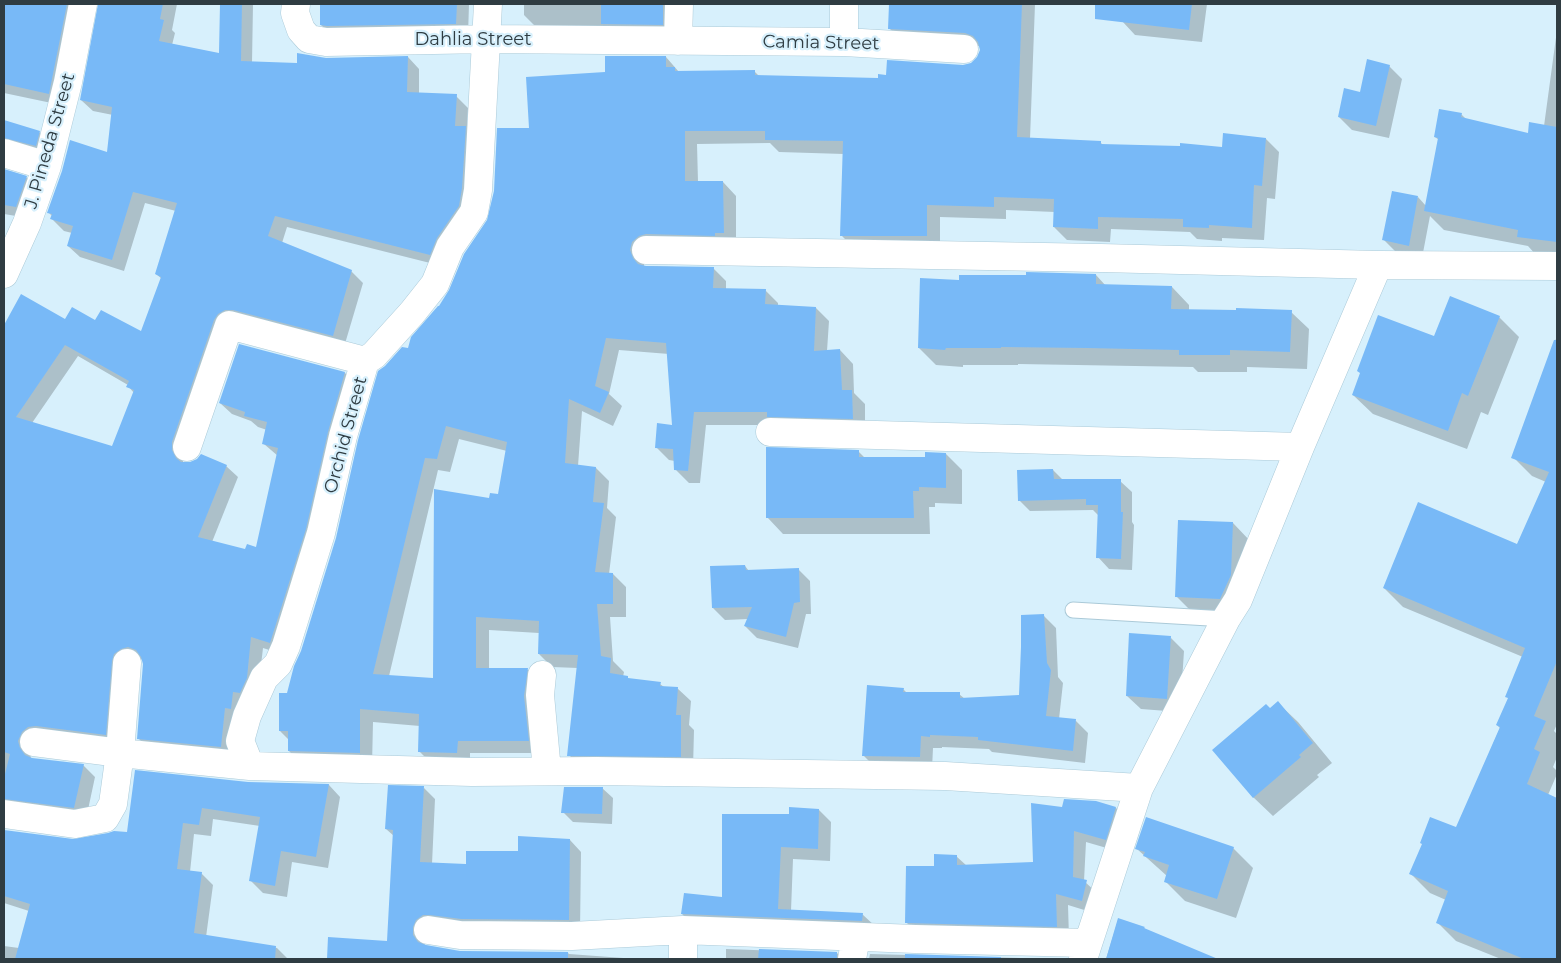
<!DOCTYPE html>
<html>
<head>
<meta charset="utf-8">
<style>
  body { margin:0 }
  #map { position:relative; width:1561px; height:963px; overflow:hidden; background:#d7f0fc; font-family:Montserrat,sans-serif }
  canvas { display:block }
  .frame { position:absolute; inset:0; border:5px solid #2f3c42; pointer-events:none }
</style>
</head>
<body>
<div id="map">
<canvas width="1561" height="963"></canvas>
<div class="frame"></div>
</div>
<script>
const g = document.querySelector('canvas').getContext('2d');
g.lineJoin = 'round';
function paint(path, color) {
  g.fillStyle = color;
  g.fill(path, 'evenodd');
}
function shape(rows) {
  const path = new Path2D();
  for (const r of rows) {
    path.moveTo(r[0], r[1]);
    for (let i = 2; i < r.length; i += 2) path.lineTo(r[i], r[i + 1]);
  }
  return path;
}
function stroke(path, color, width, dash) {
  g.strokeStyle = color;
  g.lineWidth = width;
  g.lineCap = dash ? 'butt' : 'round';
  g.setLineDash(dash || []);
  g.stroke(path);
}
function drawText(font, color, halo, rows, align = 'center') {
  g.font = font + ' Montserrat,sans-serif';
  g.lineWidth = 4.5;
  g.setLineDash([]);
  g.textBaseline = 'middle';
  g.strokeStyle = halo;
  g.fillStyle = color;
  for (const [text, x, y, turn = 0] of rows) {
    g.save();
    g.translate(x, y);
    g.rotate((+turn || 0) * Math.PI / 180);
    g.textAlign = isNaN(turn) ? turn : align;
    if (halo) g.strokeText(text, 0, 0);
    g.fillText(text, 0, 0);
    g.restore();
  }
}
const shadow = shape([
  [4,4,85,4,61,105,4,93],
  [99,4,177,4,172,30,175,33,172,45,220,54,221,4,253,4,252,63,298,64,326,59,408,57,419,69,419,94,456,96,468,108,467,129,477,140,474,201,442,266,287,227,282,243,351,271,363,283,344,347,246,321,183,455,183,463,226,466,238,477,212,542,246,551,257,549,278,456,264,444,267,430,258,427,251,421,232,414,220,403,240,345,345,373,357,385,282,654,263,648,258,691,232,759,150,750,138,738,144,664,143,660,140,659,133,660,117,747,30,752,31,759,83,765,95,777,86,819,4,816,4,333,12,321,96,322,141,333,162,279,156,274,176,211,145,203,124,271,80,257,68,246,72,233,64,231,52,219,53,217,49,213,108,154,113,115,93,111,81,100],
  [78,356,128,385,128,386,134,393,113,448,32,423],
  [321,4,469,4,468,36,333,37,321,25],
  [524,4,679,4,675,37,537,28,524,15],
  [891,4,1035,4,1030,139,1100,142,1103,145,1223,148,1266,139,1279,152,1275,199,1267,198,1264,240,1222,238,1222,241,1197,239,1190,232,1111,229,1110,242,1067,240,1054,227,1055,212,1006,210,1006,219,940,217,940,249,855,249,842,236,844,154,779,152,770,143,697,144,698,182,723,182,736,196,736,246,645,256,644,266,713,268,726,281,726,289,765,290,778,303,778,306,816,308,829,321,827,351,840,350,853,364,854,393,865,404,865,431,776,425,706,425,700,483,689,483,676,470,675,461,669,460,656,447,673,426,669,354,619,350,609,394,622,406,613,426,582,411,578,466,596,468,609,481,607,508,616,517,609,574,613,574,626,587,626,617,610,617,613,661,624,672,623,677,629,680,660,684,664,687,677,688,691,701,689,725,694,730,693,769,582,768,569,755,578,668,552,667,539,654,539,633,489,630,489,669,528,670,541,683,541,753,470,753,470,766,433,765,419,751,420,726,373,722,372,766,302,764,289,751,289,740,280,731,288,694,409,350,440,308,488,221,530,130,606,74,666,57,679,72,755,72,759,76,880,79,971,64,978,59,981,50,979,46,903,42,889,28],
  [459,439,507,451,499,496,490,499,434,679,389,676,438,470,450,472],
  [1124,4,1207,4,1202,42,1135,35,1122,21],
  [1557,30,1557,258,1537,256,1528,246,1444,230,1430,216,1422,258,1397,253,1384,240,1418,197,1426,206,1439,140,1435,137,1461,114,1467,120,1529,135,1544,126],
  [1389,66,1402,79,1389,138,1352,130,1339,117],
  [4,121,39,132,51,144,48,158,4,156],
  [4,171,26,177,38,190,28,218,4,214],
  [1096,275,1106,286,1172,287,1189,305,1189,311,1291,312,1309,329,1307,369,1247,367,1247,372,1198,372,1193,367,1018,364,1018,365,963,365,963,367,936,365,919,348,960,281],
  [1499,317,1519,337,1488,415,1481,412,1467,449,1373,414,1353,395,1361,374,1435,338],
  [1557,336,1557,724,1554,731,1557,734,1557,757,1553,767,1557,771,1557,774,1548,795,1557,799,1557,959,1501,959,1456,941,1437,922,1446,900,1430,893,1411,874,1457,828,1500,728,1497,725,1509,699,1523,657,1403,607,1384,588,1517,545,1546,482,1532,476,1513,457],
  [858,451,865,458,926,458,946,454,962,470,962,504,935,503,935,507,929,507,930,534,783,534,767,517],
  [1053,470,1063,480,1120,481,1132,492,1132,522,1134,525,1132,570,1109,569,1098,557,1099,516,1093,510,1030,511,1019,500],
  [1233,523,1252,543,1240,618,1196,616,1176,596],
  [745,566,749,571,798,569,810,581,811,614,806,614,798,648,757,638,745,626,748,619,725,620,713,608],
  [1044,616,1056,628,1058,677,1063,683,1059,719,1076,721,1088,733,1085,763,992,752,989,749,942,747,942,748,933,748,932,769,875,767,863,755,903,689,907,693,959,694,965,699,1021,696],
  [1171,638,1184,651,1180,712,1141,709,1127,696],
  [1278,703,1298,722,1332,763,1317,775,1319,777,1273,816,1253,797,1270,710],
  [248,783,329,785,340,797,328,868,292,862,287,897,263,893,251,881,260,826,213,819,211,836,194,834,190,872,201,873,213,885,206,937,277,948,288,959,4,959,4,946,19,948,29,911,4,903,4,831,73,841,128,833],
  [424,788,435,799,432,864,467,866,570,840,581,852,580,932,424,939,425,947,460,952,568,953,569,954,637,959,328,959,329,939,388,942,394,836,386,829],
  [602,788,613,798,612,824,573,822,563,812],
  [1096,802,1116,808,1128,820,1117,851,1086,842,1084,881,1098,894,1094,913,1068,905,1069,938,918,934,906,922,936,868,956,856,967,866,1035,864,1063,808],
  [819,810,831,822,830,861,793,859,791,911,862,914,875,926,695,927,682,914,723,899,790,815],
  [1233,848,1253,868,1236,918,1185,901,1165,881,1167,876,1137,849],
  [1118,920,1144,928,1147,931,1202,954,1207,959,1106,959],
  [726,949,837,953,843,959,726,959],
  [870,954,1058,959,869,959]
]);
const stream = shape([
  [4,23,8,4]
]);
const building = shape([
  [4,4,67,4,49,94,4,84],
  [98,4,163,4,160,19,164,20,159,41,219,53,220,4,242,4,241,61,297,63,297,53,326,58,408,56,407,92,457,94,455,126,466,126,462,188,459,206,437,238,430,255,275,216,268,236,352,270,333,336,233,310,225,310,218,314,214,320,172,442,172,450,176,458,181,462,190,462,197,459,201,454,227,465,198,537,245,549,247,544,256,547,278,448,262,444,267,422,244,416,245,412,219,403,239,344,345,372,328,432,306,529,270,643,251,637,247,678,240,693,233,692,231,709,225,708,221,747,137,739,143,664,141,657,136,650,128,647,121,649,114,654,112,661,106,735,36,726,28,727,22,732,18,741,20,748,25,755,32,758,84,764,74,808,4,799,4,778,10,754,4,752,4,325,21,294,65,319,72,307,95,320,101,310,141,331,161,277,155,274,177,203,133,192,112,260,67,246,73,226,50,219,52,214,47,213,62,171,70,140,107,152,112,107,80,100],
  [65,345,129,381,126,387,134,390,112,446,16,417],
  [320,4,457,4,456,24,327,26,320,25],
  [601,4,663,4,663,25,601,24],
  [889,4,1022,4,1017,137,1101,141,1101,144,1180,146,1180,143,1222,147,1223,133,1266,138,1262,186,1254,185,1252,228,1209,225,1209,228,1183,227,1183,219,1098,217,1098,229,1053,227,1054,199,994,197,994,207,927,205,927,236,840,236,843,141,765,140,765,131,685,131,685,181,723,181,724,233,715,233,715,236,646,234,639,236,632,242,630,250,633,258,638,264,646,266,714,267,713,288,766,289,765,304,816,307,814,351,840,349,842,390,852,390,853,419,767,417,767,412,694,412,688,471,674,470,673,449,655,448,657,423,672,425,666,343,606,338,595,386,609,392,600,413,569,399,565,463,596,467,593,502,604,503,595,572,613,573,613,604,597,604,601,656,611,658,610,673,628,676,628,678,661,682,660,686,678,687,676,715,681,715,681,757,567,756,578,655,538,654,539,621,476,617,476,668,528,668,524,696,529,741,458,741,457,753,418,752,419,714,360,709,360,753,288,751,288,731,279,731,279,693,287,693,294,666,301,651,336,538,358,440,378,371,385,366,402,347,408,348,411,337,438,306,439,306,449,290,464,254,487,220,494,191,497,128,529,128,526,77,605,72,605,56,666,56,666,67,675,67,675,71,755,70,755,75,878,78,878,74,886,75,887,60,963,65,971,63,977,57,980,50,978,42,973,36,965,33,888,29],
  [446,426,507,442,498,494,490,493,489,498,434,489,433,678,373,674,425,458,437,459],
  [1095,4,1192,4,1189,30,1095,19],
  [1367,59,1390,65,1376,126,1338,117,1344,88,1360,92],
  [1439,109,1462,113,1461,117,1528,133,1529,122,1557,127,1557,242,1517,237,1518,230,1424,211,1438,138,1434,137],
  [4,120,40,131,36,146,4,138],
  [4,169,27,176,16,207,4,205],
  [1392,191,1418,196,1409,246,1382,240],
  [1026,272,1096,274,1096,284,1172,286,1171,309,1236,310,1236,308,1292,310,1290,352,1230,350,1230,355,1179,355,1179,350,1087,348,1001,347,1001,348,946,348,945,350,918,348,920,278,959,280,959,275,1026,275],
  [1450,296,1500,316,1468,396,1462,393,1448,431,1352,395,1360,373,1357,371,1378,315,1434,336],
  [1554,340,1557,340,1557,661,1534,716,1546,721,1534,749,1540,752,1527,784,1557,798,1557,959,1524,959,1436,923,1448,891,1409,874,1422,844,1420,843,1430,817,1456,827,1500,727,1496,725,1508,698,1505,697,1525,648,1383,588,1418,502,1517,544,1549,472,1511,458],
  [766,447,859,450,859,457,925,457,925,452,946,453,946,488,919,487,919,491,913,491,914,518,766,518],
  [1053,469,1054,479,1121,479,1121,512,1123,512,1121,559,1096,558,1098,505,1086,505,1086,499,1018,501,1017,470],
  [1178,520,1233,522,1231,575,1220,599,1175,597],
  [745,565,746,570,799,568,800,602,794,603,786,637,744,626,752,607,712,608,710,566],
  [1044,614,1047,663,1051,670,1046,716,1076,719,1073,751,978,740,978,737,930,735,930,737,921,736,920,757,862,756,867,685,904,688,903,692,960,692,960,698,1019,695,1021,647,1021,615],
  [1129,633,1171,636,1167,699,1126,696],
  [1278,701,1313,743,1299,755,1301,757,1253,798,1212,750,1266,704,1270,708],
  [135,770,248,782,329,784,316,857,281,851,275,886,249,881,260,817,202,808,199,825,183,823,177,869,202,872,194,933,276,946,275,959,15,959,30,904,4,896,4,830,73,839,108,833,114,831,127,832],
  [388,785,424,786,420,862,466,864,466,851,518,851,518,836,570,839,569,920,461,919,430,915,423,915,416,920,413,927,413,935,418,942,426,945,460,951,568,952,568,959,327,959,328,937,387,941,393,830,385,829],
  [564,787,603,787,602,814,561,813],
  [1064,799,1096,801,1116,807,1106,840,1074,831,1073,877,1087,880,1082,901,1056,894,1057,927,905,923,906,866,934,866,934,854,957,855,957,865,1033,862,1031,803,1062,807],
  [789,807,819,809,818,849,781,847,778,909,863,913,862,921,681,914,684,893,722,897,722,814,789,814],
  [1146,817,1234,847,1217,899,1164,882,1169,865,1143,856,1145,852,1135,849],
  [1118,918,1145,927,1144,928,1218,959,1106,959],
  [759,949,837,952,837,959,758,959],
  [905,954,1001,957,1001,959,905,959]
]);
const service = shape([
  [1073,610,1226,619]
]);
const minor = shape([
  [296,4,295,13,301,30,309,39,326,42,487,39,844,42,964,49],
  [844,4,844,42],
  [678,41,679,4],
  [4,153,47,166],
  [646,250,1101,258,1378,265,1557,266],
  [4,274,27,223,47,166,68,82,83,4],
  [770,432,1300,447],
  [187,447,229,325,365,361],
  [542,675,540,695,547,771],
  [34,742,120,753,250,766,472,772,596,771,945,776,1139,788],
  [250,766,240,741,247,716,264,678,278,664,286,646,321,533,343,436,365,361,374,355,412,313,435,284,450,247,474,212,478,190,488,4],
  [4,814,75,824,105,818,113,804,120,753,127,663],
  [428,930,460,935,572,936,683,930,915,939,1087,943],
  [683,959,683,930],
  [852,959,856,937],
  [1083,959,1139,788,1226,619,1238,600,1300,447,1378,265]
]);
const streetNames = [
  ["Dahlia Street",473,40],
  ["Camia Street",821,43,1],
  ["J. Pineda Street",50,141,-74],
  ["Orchid Street",346,435,-75]
];
paint(shadow, '#0003');
stroke(stream, '#7993db', 9);
paint(building, '#78b9f7');
stroke(service, '#abcad8', 17);
stroke(minor, '#abcad8', 29);
stroke(service, '#fff', 15);
stroke(minor, '#fff', 28);
drawText('18px', '#2f3c42', '#d7f0fc', streetNames);
</script>
</body>
</html>
